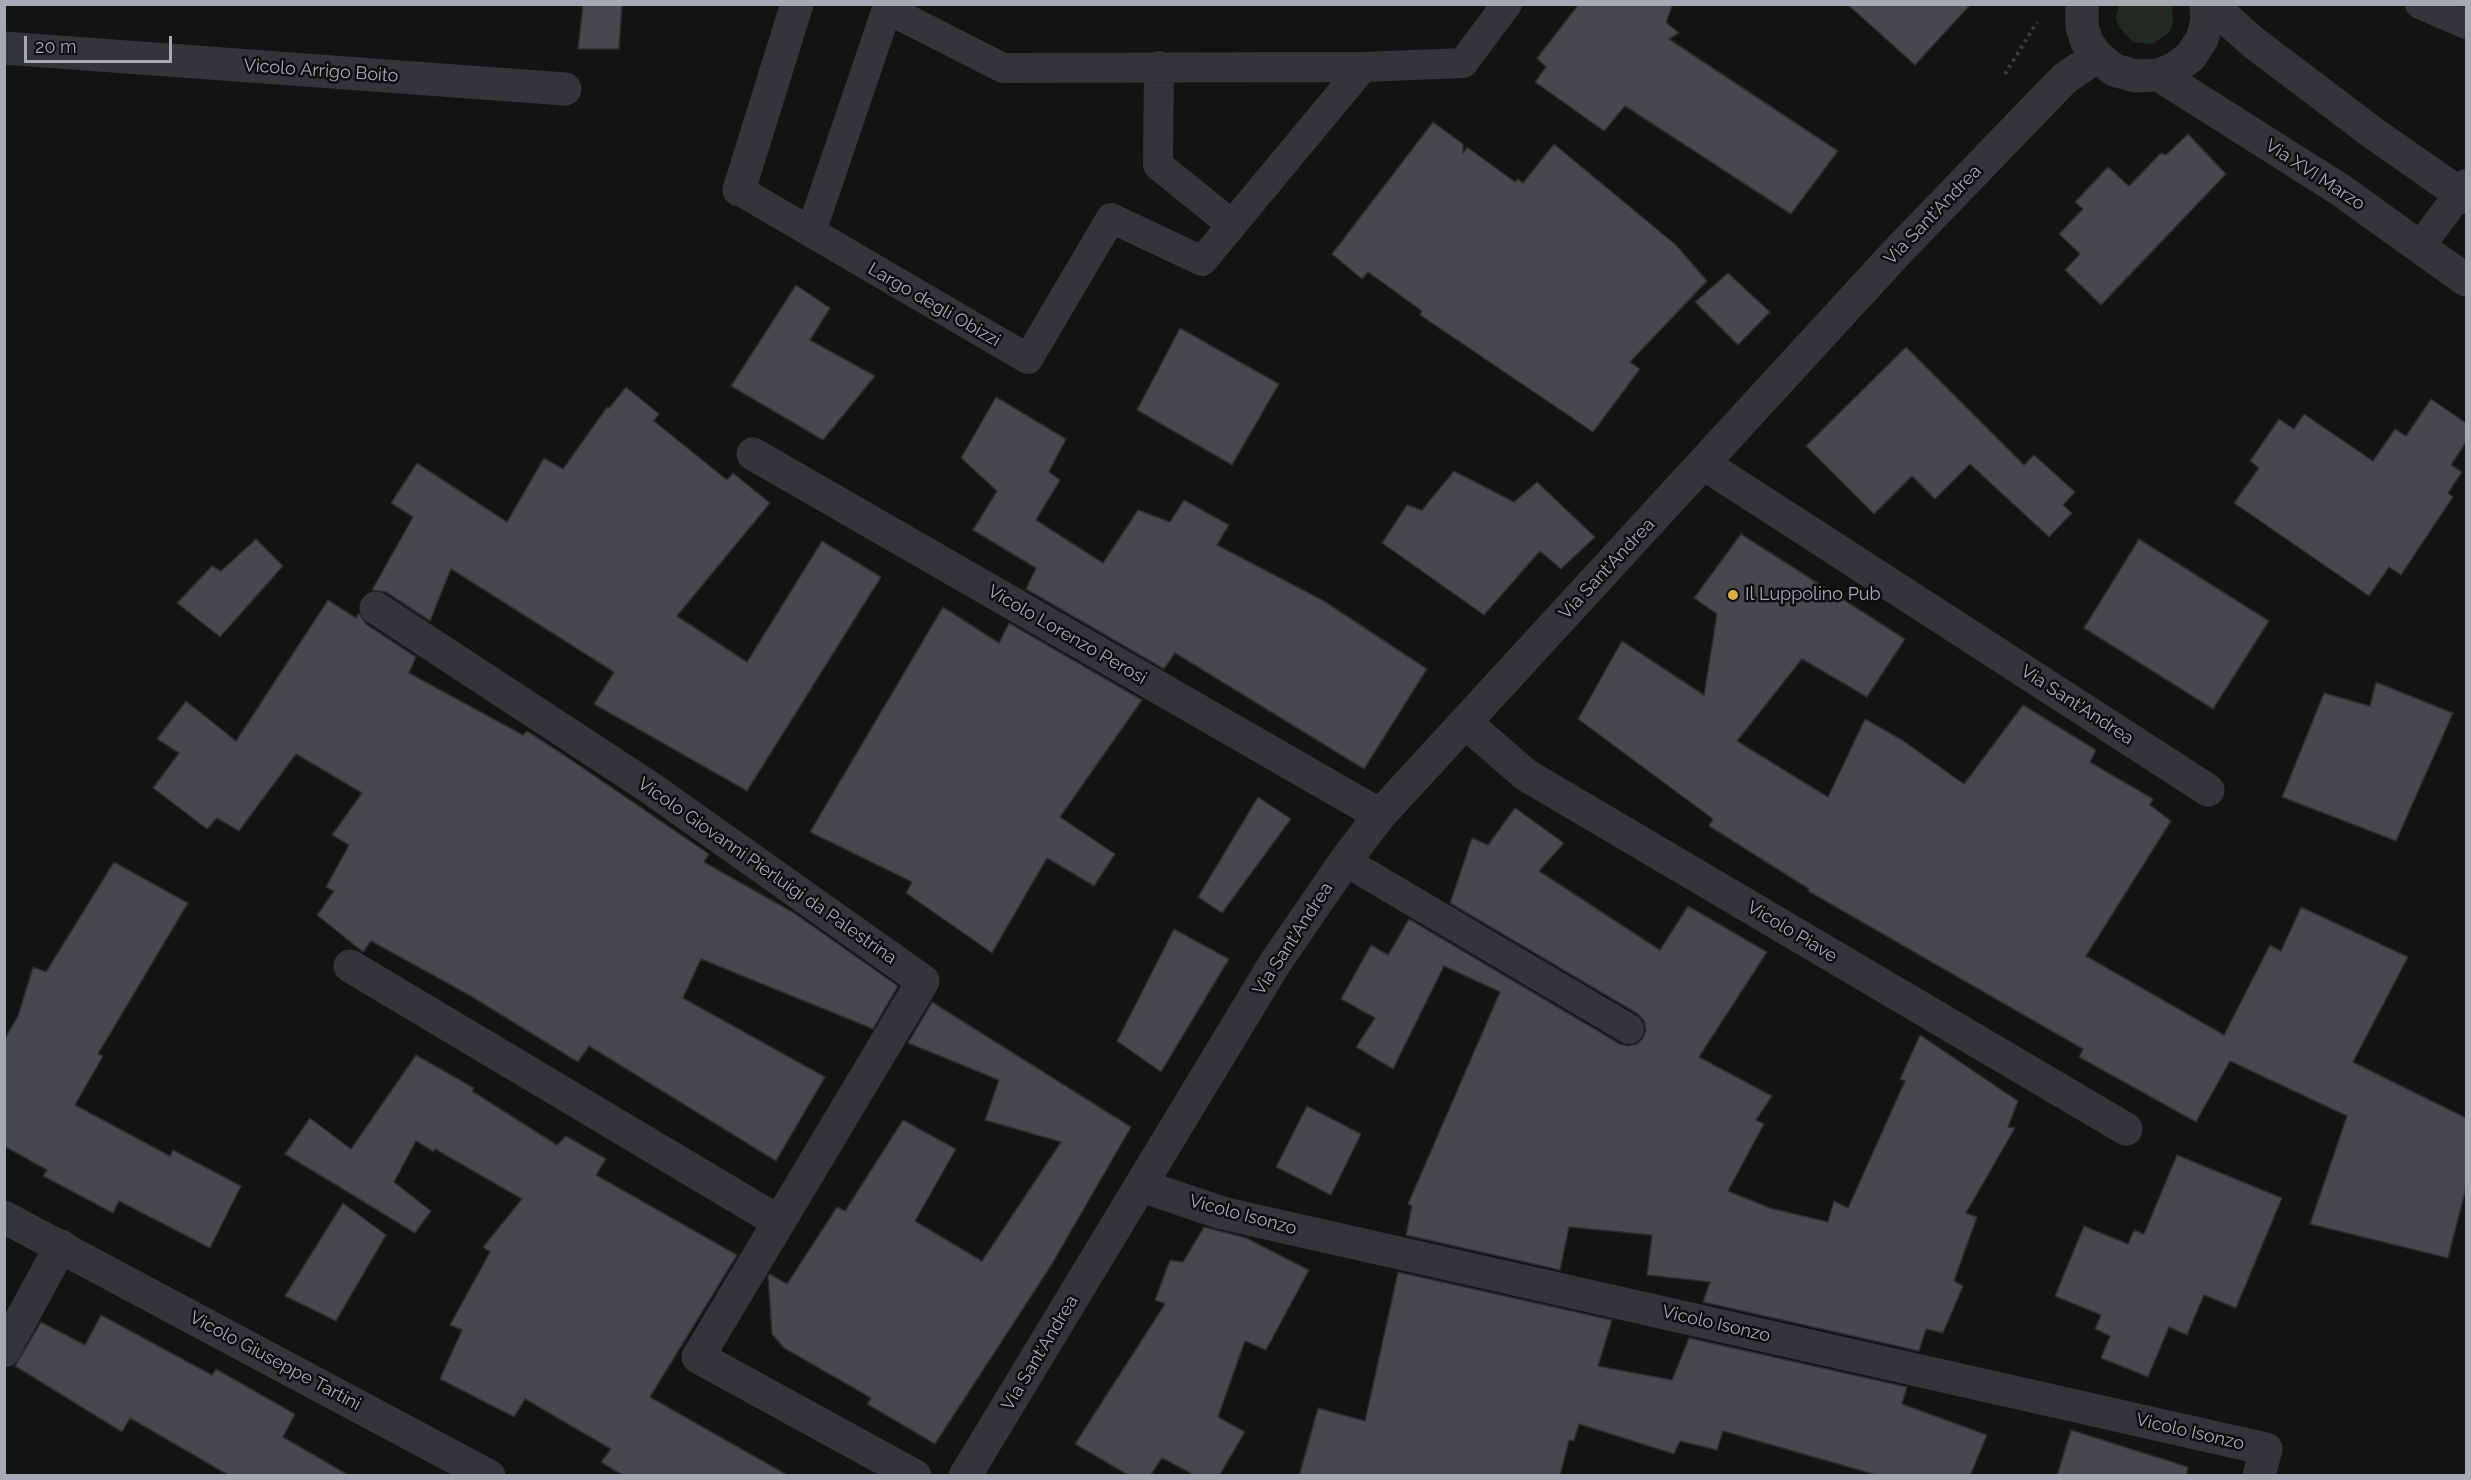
<!DOCTYPE html>
<html>
<head>
<meta charset="utf-8">
<style>
  body { margin:0 }
  #map { position:relative; width:2471px; height:1480px; overflow:hidden; background:#131314; font-family:Raleway,sans-serif }
  canvas { display:block }
  .frame { position:absolute; inset:0; border:6px solid #a6aab3; pointer-events:none }
  .scale { position:absolute; left:24px; top:36px; width:148px; height:27px; box-sizing:border-box; border:3px solid #a6aab3; border-top:0; padding-left:8px; font-size:18px; line-height:21px; white-space:nowrap; color:#a6aab3; -webkit-text-stroke:4px #0e0e0f; paint-order:stroke }
</style>
</head>
<body>
<div id="map">
<canvas width="2471" height="1480"></canvas>
<div class="frame"></div>
<div class="scale">20 m</div>
</div>
<script>
const g = document.querySelector('canvas').getContext('2d');
g.lineJoin = 'round';
function paint(path, color) {
  g.fillStyle = color;
  g.fill(path, 'evenodd');
}
function shape(rows) {
  const path = new Path2D();
  for (const r of rows) {
    path.moveTo(r[0], r[1]);
    for (let i = 2; i < r.length; i += 2) path.lineTo(r[i], r[i + 1]);
  }
  return path;
}
function stroke(path, color, width, dash) {
  g.strokeStyle = color;
  g.lineWidth = width;
  g.lineCap = dash ? 'butt' : 'round';
  g.setLineDash(dash || []);
  g.stroke(path);
}
function drawText(font, color, halo, rows, align = 'center') {
  g.font = font + ' Raleway,sans-serif';
  g.lineWidth = 5;
  g.setLineDash([]);
  g.textBaseline = 'middle';
  g.strokeStyle = halo;
  g.fillStyle = color;
  for (const [text, x, y, turn = 0] of rows) {
    g.save();
    g.translate(x, y);
    g.rotate((+turn || 0) * Math.PI / 180);
    g.textAlign = isNaN(turn) ? turn : align;
    if (halo) g.strokeText(text, 0, 0);
    g.fillText(text, 0, 0);
    g.restore();
  }
}
const green = shape([
  [2119,4,2172,5,2173,24,2169,33,2152,44,2133,42,2119,27,2116,18]
]);
const building = shape([
  [583,4,622,4,619,49,578,49,583,4],
  [1579,4,1673,4,1666,22,1679,33,1669,39,1838,151,1791,214,1625,106,1604,131,1535,82,1546,67,1537,58,1579,4],
  [1847,4,1971,4,1915,65,1847,4],
  [1433,122,1463,144,1463,153,1467,147,1515,182,1518,179,1523,183,1554,144,1676,245,1707,281,1630,362,1640,369,1593,432,1420,315,1422,311,1368,272,1362,279,1332,254,1433,122],
  [2188,134,2226,174,2101,305,2065,270,2080,254,2059,234,2083,209,2075,202,2108,167,2129,186,2161,153,2166,155,2188,134],
  [1728,273,1770,312,1738,345,1695,302,1728,273],
  [796,285,830,308,810,340,875,376,823,440,731,386,796,285],
  [1180,328,1279,384,1232,465,1137,410,1180,328],
  [1906,347,2024,465,2034,455,2075,492,2063,505,2072,513,2049,537,1970,464,1935,499,1912,476,1874,514,1806,446,1906,347],
  [626,387,659,414,654,421,727,480,733,473,770,503,677,616,747,662,822,541,881,577,747,791,594,704,614,672,451,569,430,621,386,592,372,590,413,517,391,503,417,463,507,522,544,458,563,469,607,407,609,408,626,387],
  [996,397,1066,439,1049,472,1060,480,1036,520,1103,563,1138,510,1170,522,1184,500,1229,525,1217,545,1324,601,1427,669,1364,769,1175,653,1164,669,1026,589,1036,568,973,530,997,491,961,458,996,397],
  [2431,399,2466,423,2466,442,2451,465,2462,472,2448,493,2453,497,2401,575,2389,567,2369,596,2234,503,2259,468,2250,461,2279,419,2294,429,2304,414,2373,461,2395,429,2406,436,2431,399],
  [1454,471,1514,502,1537,482,1595,537,1561,569,1540,551,1484,615,1382,543,1407,505,1422,510,1454,471],
  [1741,534,1905,639,1867,697,1802,659,1737,741,1828,797,1865,719,1902,740,1964,784,2023,705,2096,750,2090,762,2153,799,2150,805,2171,821,2086,956,2224,1035,2270,945,2281,951,2301,907,2408,957,2353,1062,2466,1118,2466,1188,2448,1258,2310,1224,2347,1116,2230,1061,2196,1122,2079,1057,2083,1049,1808,891,1809,889,1709,826,1713,819,1578,719,1622,641,1704,695,1717,614,1694,598,1741,534],
  [256,539,283,566,220,637,177,603,212,566,221,571,256,539],
  [2139,539,2269,621,2213,709,2084,628,2139,539],
  [328,600,356,618,359,613,366,624,416,657,409,673,523,735,527,731,564,755,709,854,704,862,794,913,898,986,873,1029,701,959,683,998,825,1077,776,1161,589,1046,578,1062,469,995,371,941,363,952,317,915,334,891,326,887,349,845,332,835,362,793,296,754,239,831,217,818,207,829,153,788,179,753,157,739,186,701,236,741,328,600],
  [943,607,999,643,1009,623,1142,700,1060,817,1115,854,1094,886,1047,858,992,953,906,893,912,882,810,832,943,607],
  [2376,682,2453,713,2396,841,2282,797,2324,693,2370,706,2376,682],
  [1258,797,1291,819,1222,913,1198,897,1258,797],
  [1515,808,1564,843,1539,871,1660,950,1688,906,1767,952,1699,1057,1772,1096,1756,1120,1764,1124,1728,1191,1770,1208,1828,1222,1834,1201,1848,1208,1905,1081,1900,1079,1920,1035,2018,1101,2008,1127,2015,1128,1966,1213,1977,1217,1954,1281,1963,1286,1943,1333,1926,1329,1919,1351,1703,1302,1710,1282,1647,1275,1652,1235,1569,1227,1560,1270,1406,1235,1412,1206,1408,1204,1500,992,1444,966,1393,1069,1356,1047,1375,1018,1341,999,1371,945,1388,955,1409,919,1620,1044,1628,1046,1637,1044,1643,1038,1646,1030,1644,1021,1638,1014,1450,903,1472,838,1488,845,1515,808],
  [114,862,188,903,98,1054,103,1056,75,1105,170,1156,173,1150,241,1186,210,1248,119,1201,113,1213,43,1176,47,1170,4,1146,4,1040,18,1016,33,967,46,972,114,862],
  [1174,929,1229,959,1161,1072,1117,1041,1174,929],
  [932,1002,1131,1127,1052,1264,935,1444,867,1404,871,1398,784,1348,772,1334,768,1276,770,1274,787,1284,837,1207,845,1211,903,1120,956,1149,915,1221,982,1261,1061,1142,985,1120,999,1080,908,1043,932,1002],
  [416,1055,474,1088,472,1091,557,1145,566,1136,606,1159,596,1175,737,1255,650,1397,789,1476,624,1476,601,1462,611,1449,525,1399,514,1417,440,1379,462,1330,450,1325,490,1252,483,1247,522,1199,435,1149,434,1152,416,1141,394,1182,431,1211,415,1233,285,1154,310,1118,351,1149,416,1055],
  [1307,1106,1361,1134,1331,1195,1276,1167,1307,1106],
  [2177,1155,2282,1198,2236,1308,2204,1295,2187,1335,2169,1327,2148,1377,2101,1358,2110,1336,2095,1329,2101,1315,2055,1296,2084,1226,2128,1244,2134,1230,2144,1234,2177,1155],
  [343,1203,386,1235,336,1321,285,1296,343,1203],
  [1204,1227,1246,1238,1309,1270,1266,1350,1245,1341,1218,1417,1245,1432,1219,1476,1196,1476,1162,1458,1150,1476,1130,1476,1075,1444,1165,1304,1155,1300,1170,1260,1183,1262,1204,1227],
  [1398,1272,1612,1320,1598,1366,1672,1380,1689,1338,1907,1387,1902,1404,1987,1435,1970,1476,1880,1476,1723,1431,1717,1450,1680,1441,1674,1454,1579,1424,1574,1441,1569,1440,1560,1476,1299,1476,1318,1408,1365,1421,1398,1272],
  [101,1315,212,1375,216,1369,295,1414,283,1437,350,1476,230,1476,130,1418,122,1432,15,1366,41,1322,85,1345,101,1315],
  [2071,1430,2188,1467,2186,1476,2057,1476,2071,1430]
]);
const path = shape([
  [2005,74,2037,22]
]);
const service = shape([
  [2420,4,2466,24],
  [1159,66,1158,165,1231,224],
  [739,190,1028,359,1111,218,1202,261,1363,67],
  [811,232,887,9,1003,68,1363,67,1463,63,1507,4],
  [2420,247,2466,184],
  [1345,861,1629,1029]
]);
const minor = shape([
  [4,48,565,89],
  [739,190,797,4],
  [753,454,1380,815],
  [1704,464,2208,790],
  [1466,723,1526,775,2126,1129],
  [350,966,779,1222,923,981,649,787,376,608],
  [1142,1186,1222,1213,2266,1449,2259,1476],
  [4,1217,489,1476],
  [779,1222,698,1357,915,1476],
  [4,1351,61,1246]
]);
const tertiary = shape([
  [2082,4,2082,27,2087,42,2097,56,2114,70,2136,76,2159,75,2176,68,2191,56,2202,39,2207,21,2206,4],
  [2210,4,2254,43,2373,133,2466,198],
  [2159,75,2339,189,2466,280],
  [965,1476,1275,963,1345,861,1380,815,1897,252,2064,79,2097,56]
]);
const markers = [
  [1733,595,6,"#dab045"]
];
const streetNames = [
  ["Vicolo Arrigo Boito",321,71,4],
  ["Via XVI Marzo",2315,175,33],
  ["Via Sant'Andrea",1933,215,-46],
  ["Largo degli Obizzi",934,305,30],
  ["Via Sant'Andrea",1607,569,-47],
  ["Vicolo Lorenzo Perosi",1067,635,30],
  ["Via Sant'Andrea",2077,705,33],
  ["Vicolo Giovanni Pierluigi da Palestrina",767,871,35],
  ["Vicolo Piave",1792,932,31],
  ["Via Sant'Andrea",1293,939,-57],
  ["Vicolo Isonzo",1243,1215,15],
  ["Vicolo Isonzo",1716,1324,13],
  ["Via Sant'Andrea",1040,1353,-59],
  ["Vicolo Giuseppe Tartini",275,1361,28],
  ["Vicolo Isonzo",2190,1432,13]
];
const poiNames = [
  ["Il Luppolino Pub",1745,595]
];
paint(green, '#222923');
paint(building, '#47484c');
stroke(building, '#2d2d30', 1.5);
stroke(path, '#3b3c40', 4, [3, 4.5]);
stroke(service, '#353539', 30);
stroke(minor, '#353539', 33);
stroke(tertiary, '#353539', 33);
for (const [x, y, r, color] of markers) {
  const dot = new Path2D();
  dot.arc(x, y, r, 0, 2 * Math.PI);
  g.fillStyle = color;
  g.fill(dot);
  stroke(dot, '#0e0e0f', 2);
}
drawText('18px', '#a6aab3', '#0e0e0f', streetNames);
drawText('18px', '#a6aab3', '#0e0e0f', poiNames, 'left');
</script>
</body>
</html>
